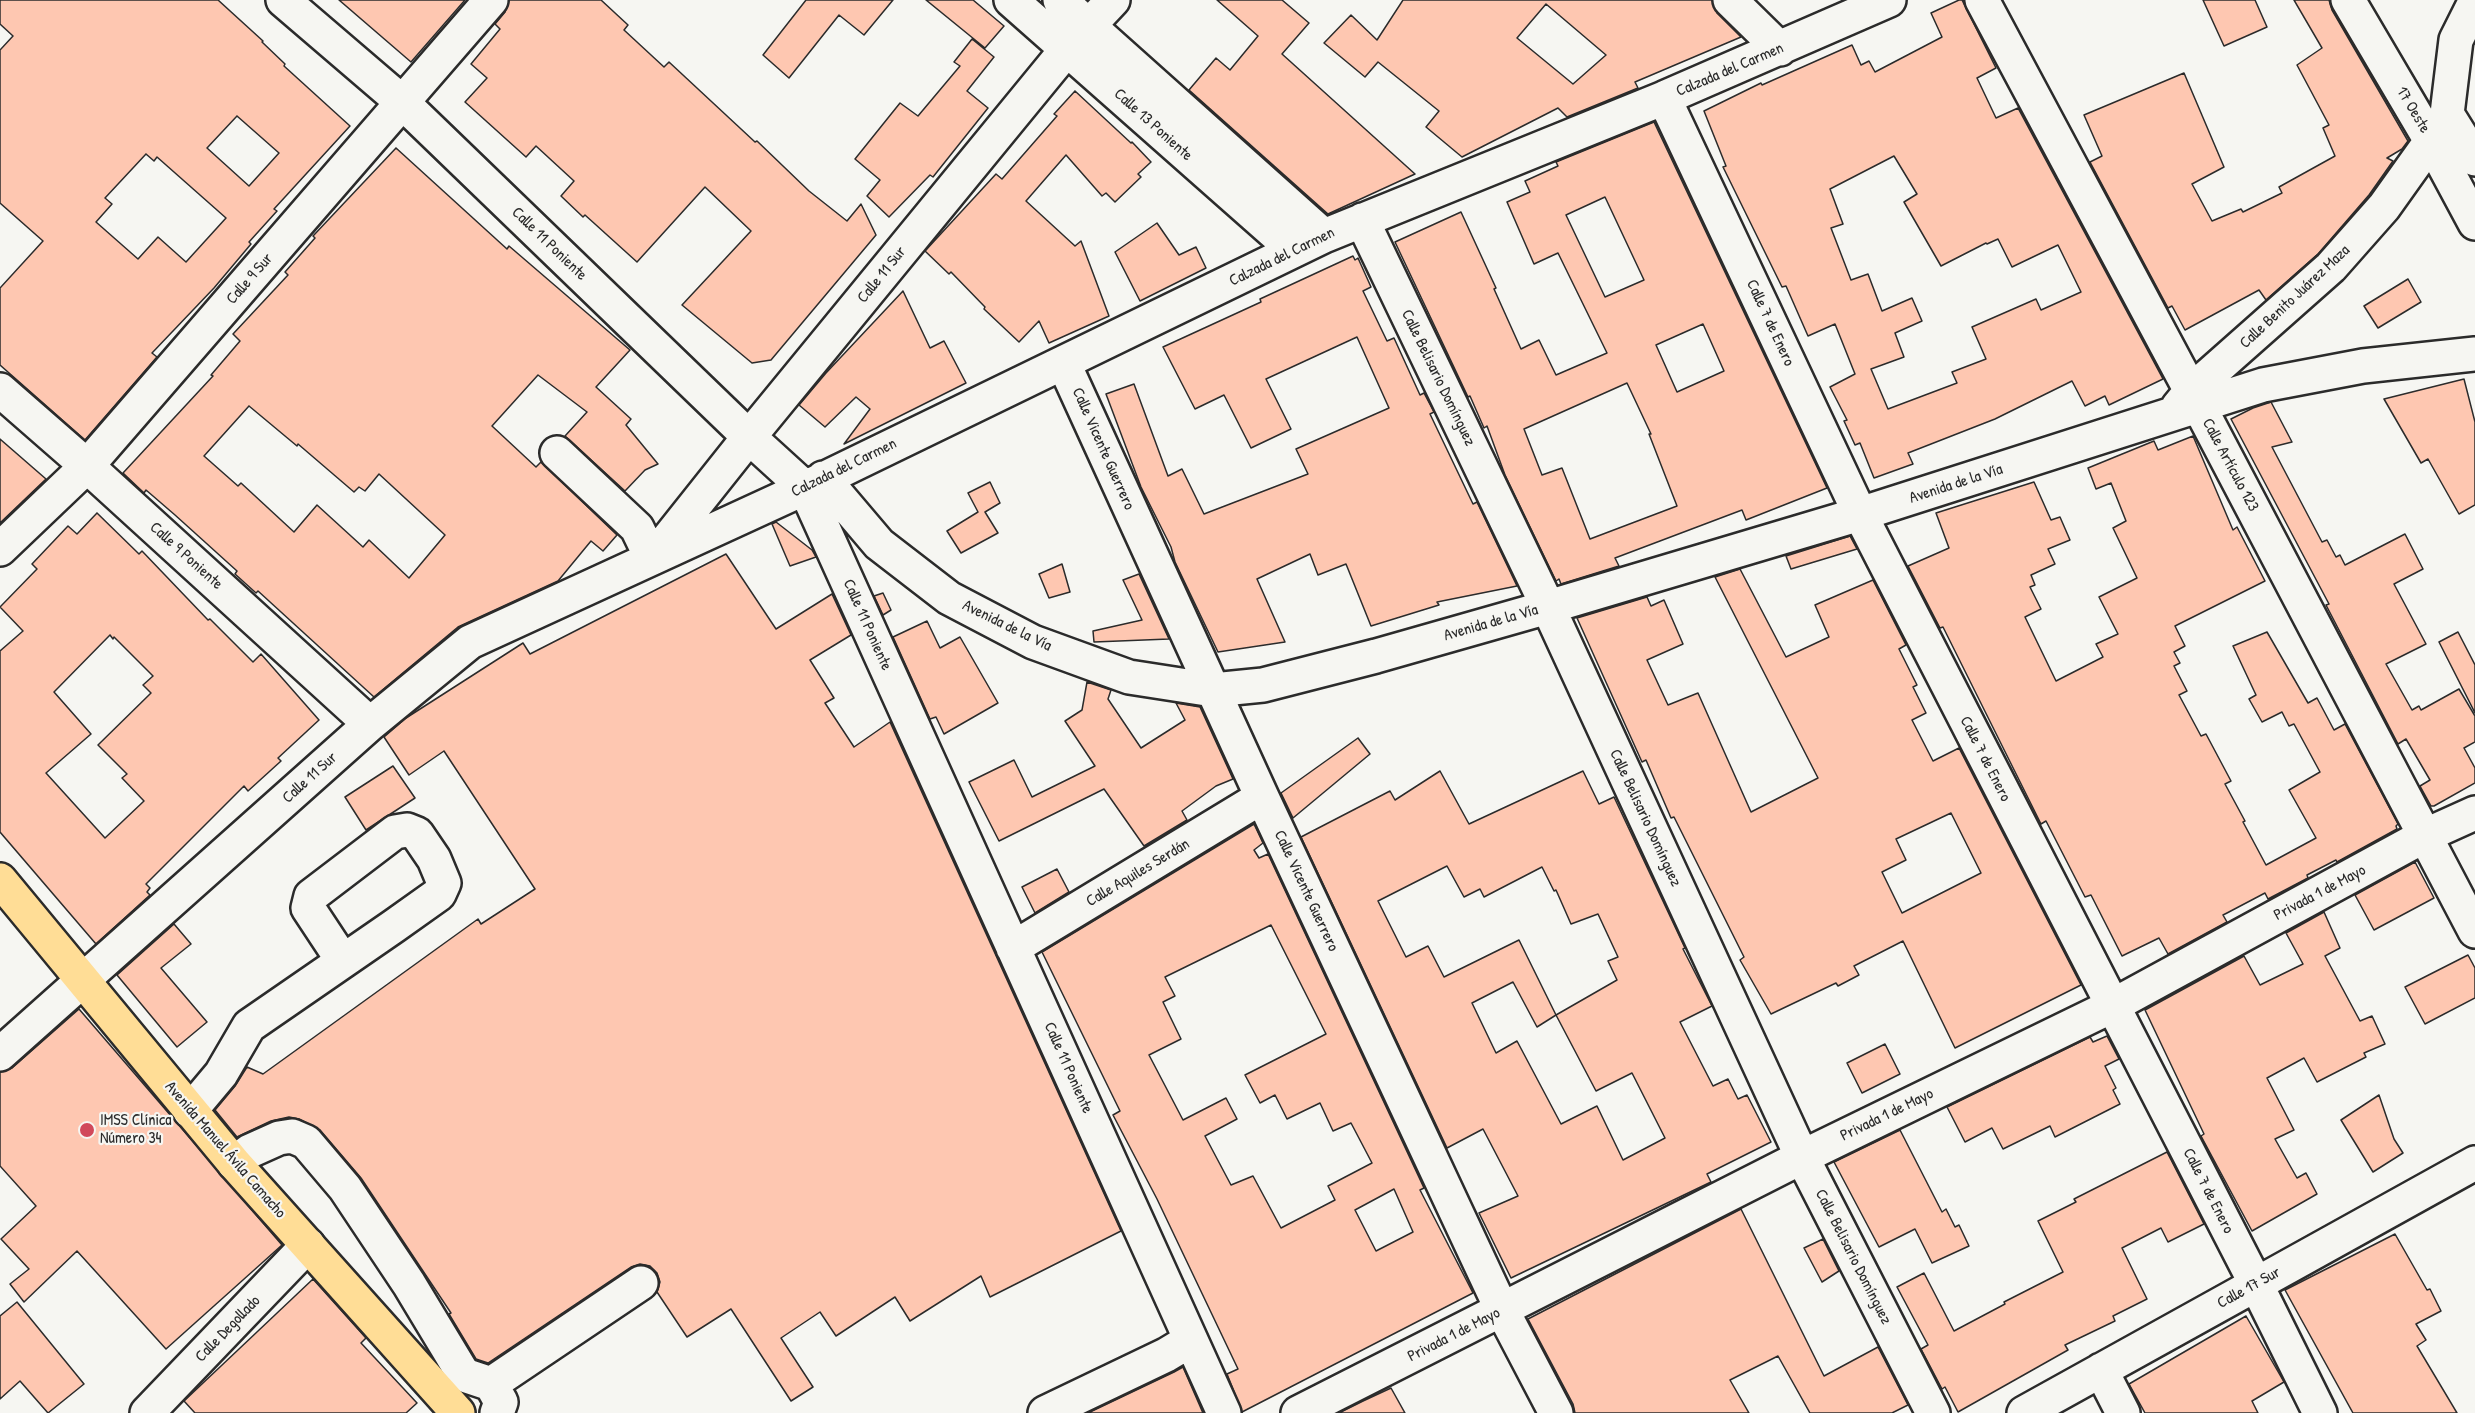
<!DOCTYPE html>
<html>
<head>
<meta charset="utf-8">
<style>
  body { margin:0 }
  canvas { display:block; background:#f6f6f2 }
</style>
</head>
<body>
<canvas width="2475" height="1413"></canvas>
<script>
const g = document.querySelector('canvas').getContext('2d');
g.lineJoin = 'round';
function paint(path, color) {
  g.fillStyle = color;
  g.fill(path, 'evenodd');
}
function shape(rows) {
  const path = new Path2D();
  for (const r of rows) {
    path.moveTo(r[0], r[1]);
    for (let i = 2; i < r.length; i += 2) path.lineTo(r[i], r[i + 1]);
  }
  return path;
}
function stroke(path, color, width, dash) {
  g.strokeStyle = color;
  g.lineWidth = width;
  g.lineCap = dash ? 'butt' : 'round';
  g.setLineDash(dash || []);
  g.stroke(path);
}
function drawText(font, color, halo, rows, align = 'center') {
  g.font = font + ' "Patrick Hand",sans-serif';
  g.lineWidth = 4.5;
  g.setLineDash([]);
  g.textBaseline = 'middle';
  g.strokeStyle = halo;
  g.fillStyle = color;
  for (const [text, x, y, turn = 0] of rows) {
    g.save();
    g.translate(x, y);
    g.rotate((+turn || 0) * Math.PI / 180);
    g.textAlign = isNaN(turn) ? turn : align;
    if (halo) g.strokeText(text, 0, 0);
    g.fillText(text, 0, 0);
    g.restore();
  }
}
const building = shape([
  [0,0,218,0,263,41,262,42,285,64,284,66,350,126,274,209,277,211,249,242,251,244,214,288,152,353,157,357,85,440,0,365,0,288,43,241,0,203,0,50,13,36,0,24,0,0],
  [237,116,279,153,249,186,207,148,237,116],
  [146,154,154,161,157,157,226,218,186,262,158,237,138,259,96,222,112,204,105,198,146,154],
  [339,0,465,0,411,62,339,0],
  [509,0,601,0,628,25,624,30,664,67,669,62,755,142,757,141,809,191,847,221,861,204,876,235,771,360,752,363,682,305,751,231,705,187,637,262,585,215,583,217,561,196,574,181,536,146,526,157,465,102,487,78,471,64,500,29,495,24,505,12,509,0],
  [806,0,893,0,864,35,839,15,789,78,763,55,806,0],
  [926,0,973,0,1004,26,985,48,926,0],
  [1217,0,1282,0,1309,23,1282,54,1415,174,1328,214,1189,90,1216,58,1230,70,1258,36,1217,0],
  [1403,0,1712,0,1717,13,1741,37,1635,82,1638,88,1567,117,1558,108,1462,157,1426,127,1439,111,1378,62,1365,77,1324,43,1351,15,1377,40,1403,0],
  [1546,4,1606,55,1573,84,1517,38,1546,4],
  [1959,0,1962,0,1996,68,1977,78,1996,118,2018,108,2163,379,2109,405,2105,396,2085,406,2072,381,1995,419,1908,453,1913,464,1874,478,1860,443,1855,445,1844,421,1847,420,1830,387,1855,374,1835,324,1808,336,1786,286,1782,287,1723,167,1726,166,1704,111,1761,83,1762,85,1852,45,1861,65,1869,61,1875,72,1942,37,1931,13,1959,0],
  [1894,156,1917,194,1904,202,1941,266,1986,243,1987,244,1998,239,2012,267,2058,245,2081,292,2041,310,2036,299,1972,327,1986,359,1952,372,1957,383,1888,409,1871,369,1904,357,1895,333,1922,321,1912,298,1882,311,1868,274,1851,280,1831,228,1843,224,1830,189,1894,156],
  [2203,0,2255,0,2267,27,2224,46,2203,0],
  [2294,0,2329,0,2332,10,2408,141,2402,149,2387,158,2393,161,2369,195,2318,254,2266,300,2259,290,2185,330,2172,306,2168,308,2090,162,2102,156,2084,115,2184,73,2224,167,2192,184,2212,221,2241,209,2243,212,2282,193,2279,187,2335,156,2323,128,2329,125,2297,65,2322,48,2294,0],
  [972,39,994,57,967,91,988,108,933,177,930,175,889,217,867,196,880,180,855,159,900,103,918,116,960,66,954,62,972,39],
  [1075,91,1131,143,1132,142,1151,162,1138,174,1141,177,1115,202,1106,193,1102,196,1066,155,1026,201,1075,246,1081,241,1109,316,1049,343,1039,321,1019,342,984,309,985,307,951,272,949,274,925,251,996,174,1002,179,1057,116,1054,114,1075,91],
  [1654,122,1827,488,1746,520,1742,510,1615,558,1619,566,1561,584,1559,579,1556,581,1505,475,1487,426,1484,428,1470,396,1468,397,1395,242,1461,212,1496,288,1494,289,1521,349,1539,340,1556,375,1607,353,1558,253,1534,264,1507,202,1530,192,1525,181,1558,166,1556,162,1654,122],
  [1605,197,1644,280,1605,297,1566,215,1605,197],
  [1703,324,1724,371,1677,392,1656,345,1703,324],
  [1627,383,1651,434,1649,434,1677,506,1590,539,1562,468,1542,475,1524,429,1627,383],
  [396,148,507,249,509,246,630,350,596,387,631,419,626,425,658,464,645,470,625,491,565,436,587,412,538,375,492,426,536,467,541,462,617,535,603,551,591,541,558,581,458,627,374,697,258,591,256,593,235,574,237,571,175,515,146,490,144,493,123,473,213,376,211,375,240,341,233,334,288,275,285,272,315,238,313,236,396,148],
  [249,406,297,446,298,444,354,492,359,487,365,491,379,474,445,535,409,578,369,540,363,547,317,505,294,532,241,483,238,486,204,456,249,406],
  [1157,223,1179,255,1196,247,1206,268,1140,301,1115,252,1157,223],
  [1353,256,1355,260,1358,258,1371,287,1363,291,1387,341,1394,338,1420,395,1424,393,1434,412,1430,414,1473,504,1477,502,1517,586,1437,602,1439,605,1371,626,1346,564,1318,575,1310,554,1257,579,1285,642,1218,652,1175,562,1171,547,1141,487,1106,394,1134,384,1168,476,1182,469,1204,514,1308,474,1296,449,1389,408,1357,337,1266,379,1291,429,1251,448,1224,395,1195,409,1163,347,1261,302,1260,299,1353,256],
  [2408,279,2421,302,2378,328,2364,306,2408,279],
  [903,291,930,348,944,341,966,383,844,444,870,409,856,397,825,427,799,405,826,373,903,291],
  [2464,379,2475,422,2475,505,2459,514,2428,459,2421,463,2384,399,2464,379],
  [2271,402,2292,442,2272,447,2322,542,2327,540,2336,557,2340,555,2345,565,2405,534,2423,569,2394,584,2426,644,2386,664,2412,710,2419,706,2421,710,2459,689,2475,716,2475,742,2464,748,2475,768,2475,783,2434,806,2431,806,2420,786,2430,780,2406,739,2398,744,2326,605,2329,604,2231,419,2253,408,2271,402],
  [2193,436,2233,530,2237,527,2265,581,2175,626,2185,646,2174,652,2180,663,2174,666,2187,691,2179,695,2201,736,2206,734,2231,781,2225,784,2245,821,2243,822,2266,865,2316,838,2289,790,2320,772,2294,724,2289,726,2282,712,2262,722,2249,699,2256,695,2233,646,2267,632,2308,703,2317,698,2334,730,2345,724,2398,824,2396,826,2397,829,2337,862,2336,860,2307,875,2308,878,2268,899,2265,893,2227,913,2223,915,2227,922,2168,954,2159,938,2122,956,2091,895,2085,897,2046,821,2041,824,1943,627,1940,628,1908,566,1949,548,1936,513,2034,482,2051,520,2060,517,2070,540,2048,549,2055,564,2031,575,2035,585,2030,587,2041,609,2025,617,2056,681,2103,657,2096,644,2118,634,2099,597,2137,578,2113,528,2126,521,2111,483,2096,489,2088,468,2154,441,2158,450,2193,436],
  [0,439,46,479,0,523,0,439],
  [990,482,1000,503,985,512,998,533,961,553,947,531,978,512,968,493,990,482],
  [97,513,139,554,142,551,208,620,210,619,253,662,261,654,319,720,278,758,281,761,248,791,244,786,146,884,150,888,147,892,150,895,96,944,0,832,0,651,23,631,0,607,37,569,32,564,68,526,77,534,97,513],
  [110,635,113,639,114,637,153,676,143,685,151,693,98,745,127,774,122,778,144,801,105,838,46,773,91,734,54,692,110,635],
  [776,522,812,550,816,557,790,566,772,524,776,522],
  [1850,536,1857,549,1791,569,1786,556,1850,536],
  [726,554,776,629,832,594,851,635,810,660,834,698,825,703,854,747,890,722,1121,1231,990,1297,981,1276,910,1321,895,1297,836,1336,820,1312,781,1338,813,1387,791,1401,731,1309,687,1337,657,1292,660,1282,657,1273,650,1266,640,1264,631,1267,488,1363,476,1359,449,1314,451,1313,361,1178,320,1130,299,1119,289,1117,271,1121,237,1137,215,1110,235,1086,247,1067,263,1074,478,919,481,924,535,889,444,751,409,775,384,737,406,718,523,643,530,654,726,554],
  [1062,564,1070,592,1049,598,1039,574,1062,564],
  [1740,569,1786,657,1829,637,1815,605,1873,580,1906,645,1899,649,1917,685,1913,687,1926,713,1912,720,1933,761,1959,748,2081,985,1955,1048,1903,941,1854,966,1859,975,1838,986,1836,983,1771,1014,1740,960,1744,957,1674,817,1671,818,1646,760,1642,762,1577,618,1647,597,1651,606,1664,600,1683,644,1647,660,1668,705,1698,693,1751,812,1818,778,1715,577,1740,569],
  [1951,813,1981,873,1902,913,1882,872,1906,860,1896,839,1951,813],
  [1139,574,1169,639,1094,642,1093,631,1142,620,1123,580,1139,574],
  [883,593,891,610,883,615,874,596,883,593],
  [927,621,940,648,960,637,998,703,944,734,936,717,930,719,893,637,927,621],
  [2458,632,2475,665,2475,713,2439,642,2458,632],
  [1087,682,1111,690,1108,699,1141,748,1185,720,1176,703,1200,707,1233,779,1216,786,1182,811,1187,820,1144,846,1104,789,999,841,969,782,1014,760,1032,797,1095,766,1065,721,1082,710,1087,682],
  [1358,738,1370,754,1293,818,1281,793,1358,738],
  [393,766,415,798,366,830,345,797,393,766],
  [1440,771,1469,824,1583,771,1599,804,1614,797,1685,948,1683,949,1712,1006,1680,1022,1713,1086,1728,1079,1738,1099,1747,1095,1771,1142,1707,1174,1711,1182,1511,1278,1479,1213,1518,1196,1483,1129,1447,1148,1301,837,1390,791,1395,800,1440,771],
  [1447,866,1464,897,1480,889,1484,897,1542,867,1554,891,1556,890,1571,924,1598,914,1618,957,1608,961,1617,980,1556,1015,1519,940,1444,977,1428,946,1406,957,1378,901,1447,866],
  [1513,982,1537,1027,1556,1015,1596,1091,1632,1073,1665,1138,1623,1160,1597,1106,1561,1124,1517,1041,1496,1053,1472,1003,1513,982],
  [1254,824,1263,843,1254,850,1259,858,1268,854,1424,1188,1420,1190,1473,1293,1242,1412,1227,1374,1238,1369,1157,1199,1113,1115,1120,1111,1042,952,1254,824],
  [1271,925,1326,1034,1245,1075,1260,1103,1275,1095,1287,1119,1320,1103,1333,1131,1351,1123,1372,1163,1328,1186,1335,1200,1281,1228,1253,1176,1231,1185,1205,1136,1237,1119,1226,1098,1183,1120,1149,1055,1181,1039,1163,1002,1175,996,1165,977,1271,925],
  [1394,1189,1413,1232,1376,1251,1355,1210,1394,1189],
  [2415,862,2434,898,2374,930,2355,895,2415,862],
  [1057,869,1069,892,1035,913,1022,887,1057,869],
  [2324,912,2340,948,2325,956,2360,1021,2372,1016,2385,1044,2364,1053,2366,1057,2317,1082,2304,1058,2267,1078,2294,1130,2275,1139,2297,1178,2306,1173,2317,1194,2252,1231,2201,1136,2204,1134,2145,1010,2244,956,2260,985,2303,964,2286,933,2324,912],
  [174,924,191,944,161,968,207,1022,177,1047,117,975,174,924],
  [2468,955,2475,968,2475,998,2425,1024,2405,987,2468,955],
  [79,1009,282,1245,166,1349,77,1251,24,1302,10,1284,29,1269,1,1239,36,1206,0,1166,0,1072,12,1068,79,1009],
  [2107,1036,2119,1059,2105,1066,2116,1088,2113,1090,2120,1104,2055,1137,2050,1126,2003,1149,1992,1128,1965,1142,1947,1107,2090,1037,2093,1042,2107,1036],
  [1885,1044,1900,1074,1862,1093,1847,1063,1885,1044],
  [2379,1095,2394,1139,2403,1153,2373,1172,2341,1120,2379,1095],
  [1900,1130,1942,1212,1946,1209,1955,1227,1959,1225,1969,1246,1932,1263,1915,1229,1879,1247,1834,1162,1900,1130],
  [2167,1152,2204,1224,2168,1242,2161,1228,2122,1248,2147,1299,2113,1316,2115,1321,2065,1345,2068,1350,1958,1412,1945,1387,1942,1389,1921,1349,1928,1345,1897,1287,1924,1273,1954,1331,2005,1304,2004,1302,2063,1272,2038,1221,2076,1202,2074,1199,2167,1152],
  [1741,1209,1824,1376,1878,1347,1908,1405,1892,1413,1810,1413,1778,1356,1730,1380,1749,1413,1575,1413,1573,1404,1528,1319,1741,1209],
  [2395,1234,2427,1290,2430,1289,2441,1311,2416,1324,2426,1340,2417,1346,2457,1413,2353,1413,2285,1290,2395,1234],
  [1823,1239,1839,1271,1822,1282,1804,1248,1823,1239],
  [313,1279,366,1338,361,1343,417,1403,406,1413,195,1413,184,1401,313,1279],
  [17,1302,84,1384,48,1413,20,1381,0,1399,0,1316,17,1302],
  [2246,1316,2284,1382,2252,1401,2258,1413,2145,1413,2129,1384,2246,1316],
  [1183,1367,1203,1413,1088,1413,1174,1372,1183,1367],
  [1391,1388,1405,1413,1339,1413,1363,1401,1391,1388]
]);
const minor = shape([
  [283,0,402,102,749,437,805,488,1224,1413],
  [1011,0,1294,250],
  [1060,0,1324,236],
  [1730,0,1780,49],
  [1982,0,2199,406,2475,931],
  [2348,0,2431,141,2475,223],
  [1664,98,1860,514,2256,1284,2320,1413],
  [2447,114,2475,159],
  [1362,220,1548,607,1802,1157,1933,1413],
  [1064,364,1262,797,1502,1310,1556,1413],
  [0,390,87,466,370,724],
  [2178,407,2191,391,2331,267,2384,207,2431,141,2447,114,2456,40,2475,2],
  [557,453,637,528,651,557],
  [823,478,879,544,949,598,1033,642,1129,677,1213,690,1263,685,1376,656,1548,607,1860,514,2263,385,2363,366,2475,354],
  [0,549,87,466,491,0],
  [660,549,749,437,1067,49,1113,0],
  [1013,948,1262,797],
  [0,1054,370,724,470,642,805,488,1324,236,1664,98,1889,0],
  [190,1111,221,1074,249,1026,394,926,439,894,444,883,434,859,417,834,407,830,395,832,311,896,308,908,343,961],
  [234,1163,250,1151,279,1138,292,1136,306,1142,345,1188,409,1284,462,1372,467,1376,491,1384,501,1402,497,1413],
  [2101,1370,2123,1413],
  [491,1384,641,1283],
  [147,1413,308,1245],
  [1045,1413,1166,1355,1191,1340],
  [1298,1413,1802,1157,2112,1006,2424,836,2475,813],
  [2024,1413,2475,1163]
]);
const major = shape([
  [0,880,234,1163,458,1413]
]);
const markers = [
  [87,1130,8,"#d1495b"]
];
const streetNames = [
  ["Calzada del Carmen",1730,70,-23],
  ["17 Oeste",2413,110,59],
  ["Calle 13 Poniente",1153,125,42],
  ["Calle 11 Poniente",549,244,44],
  ["Calzada del Carmen",1282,257,-26],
  ["Calle 11 Sur",882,275,-51],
  ["Calle 9 Sur",250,279,-49],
  ["Calle Benito Juárez Maza",2295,297,-43],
  ["Calle 7 de Enero",1770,323,65],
  ["Calle Belisario Domínguez",1438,378,64],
  ["Calle Vicente Guerrero",1103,449,66],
  ["Calle Artículo 123",2230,465,62],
  ["Calzada del Carmen",844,468,-26],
  ["Avenida de la Vía",1956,484,-18],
  ["Calle 9 Poniente",186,556,42],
  ["Avenida de la Vía",1491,623,-16],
  ["Calle 11 Poniente",867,625,66],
  ["Avenida de la Vía",1007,626,26],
  ["Calle 7 de Enero",1985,759,63],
  ["Calle 11 Sur",310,778,-42],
  ["Calle Belisario Domínguez",1645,818,65],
  ["Calle Aquiles Serdán",1138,873,-31],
  ["Calle Vicente Guerrero",1306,891,65],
  ["Privada 1 de Mayo",2320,893,-28],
  ["Calle 11 Poniente",1068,1068,66],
  ["Privada 1 de Mayo",1887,1115,-26],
  ["Avenida Manuel Ávila Camacho",225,1150,49],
  ["Calle 7 de Enero",2208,1191,63],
  ["Calle Belisario Domínguez",1853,1257,63],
  ["Calle 17 Sur",2249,1288,-29],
  ["Calle Degollado",228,1329,-46],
  ["Privada 1 de Mayo",1454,1335,-27]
];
const poiNames = [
  ["IMSS Clínica",100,1121],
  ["Número 34",100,1139]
];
paint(building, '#fec7b1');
stroke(building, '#2b2b2b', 1.5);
stroke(minor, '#2b2b2b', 38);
stroke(major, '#2b2b2b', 38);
stroke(minor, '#f6f6f2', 33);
stroke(major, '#ffdd96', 33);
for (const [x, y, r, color] of markers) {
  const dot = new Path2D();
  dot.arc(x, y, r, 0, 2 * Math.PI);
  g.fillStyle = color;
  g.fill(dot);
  stroke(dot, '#f6f6f2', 2);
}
drawText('16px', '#2b2b2b', '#f6f6f2', streetNames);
drawText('16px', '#2b2b2b', '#f6f6f2', poiNames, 'left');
</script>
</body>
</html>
